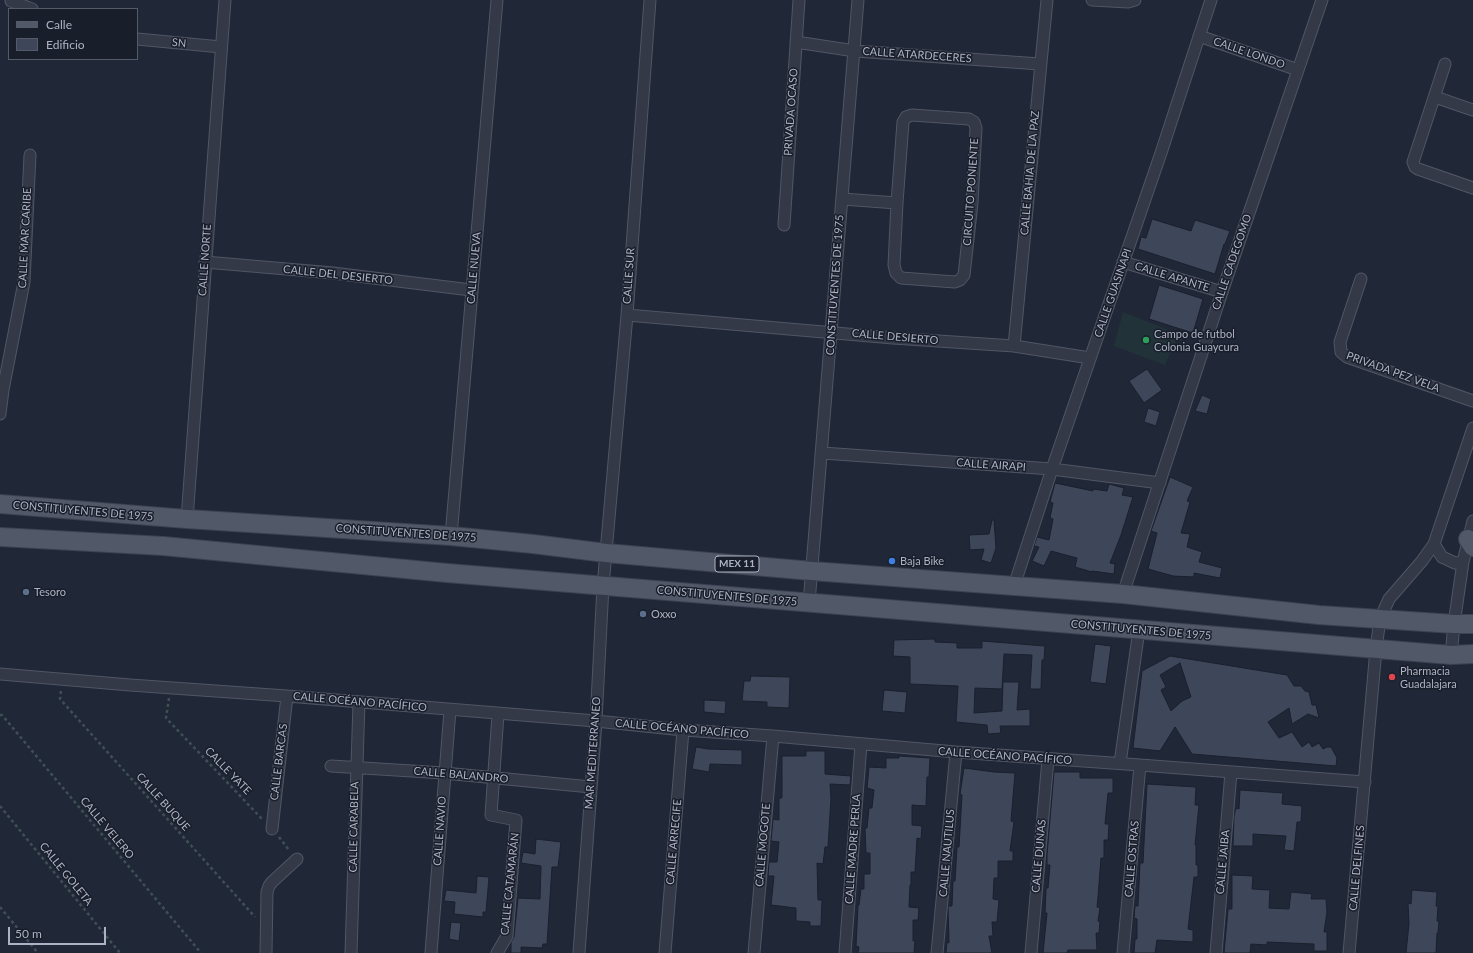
<!DOCTYPE html>
<html>
<head>
<meta charset="utf-8">
<style>
  body { margin:0 }
  #map { position:relative; width:1473px; height:953px; overflow:hidden; background:#202737; font-family:Lato,sans-serif }
  canvas { display:block }
  .legend { position:absolute; left:8px; top:8px; width:130px; height:52px; box-sizing:border-box; background:#191e2b; border:1px solid #545a68; margin:0; padding:5px 7px; list-style:none; font-size:12px; color:#adb3c4 }
  .legend li { display:flex; align-items:center; gap:8px; height:20px }
  .legend b { width:20px; border:1px solid #545a68 }
  .scale { position:absolute; left:8px; top:927px; width:98px; height:18px; box-sizing:border-box; border:2px solid #adb3c4; border-top:0; padding-left:5px; font-size:12px; line-height:14px; white-space:nowrap; color:#adb3c4; -webkit-text-stroke:3px #191e2b; paint-order:stroke }
</style>
</head>
<body>
<div id="map">
<canvas width="1473" height="953"></canvas>
<ul class="legend">
<li><b style="height:5px;background:#515867"></b>Calle</li>
<li><b style="height:11px;background:#3e4659"></b>Edificio</li>
</ul>
<div class="scale">50 m</div>
</div>
<script>
const g = document.querySelector('canvas').getContext('2d');
g.lineJoin = 'round';
function paint(path, color) {
  g.fillStyle = color;
  g.fill(path, 'evenodd');
}
function shape(rows) {
  const path = new Path2D();
  for (const r of rows) {
    path.moveTo(r[0], r[1]);
    for (let i = 2; i < r.length; i += 2) path.lineTo(r[i], r[i + 1]);
  }
  return path;
}
function stroke(path, color, width, dash) {
  g.strokeStyle = color;
  g.lineWidth = width;
  g.lineCap = dash ? 'butt' : 'round';
  g.setLineDash(dash || []);
  g.stroke(path);
}
function drawText(font, color, halo, rows, align = 'center') {
  g.font = font + ' Lato,sans-serif';
  g.lineWidth = 3;
  g.setLineDash([]);
  g.textBaseline = 'middle';
  g.strokeStyle = halo;
  g.fillStyle = color;
  for (const [text, x, y, turn = 0] of rows) {
    g.save();
    g.translate(x, y);
    g.rotate((+turn || 0) * Math.PI / 180);
    g.textAlign = isNaN(turn) ? turn : align;
    if (halo) g.strokeText(text, 0, 0);
    g.fillText(text, 0, 0);
    g.restore();
  }
}
const green = shape([
  [1123,312,1179,334,1165,365,1114,346]
]);
const building = shape([
  [1152,219,1191,231,1195,220,1230,231,1225,244,1224,244,1215,274,1138,249,1141,237,1146,238,1152,219],
  [1159,285,1203,299,1193,333,1149,319,1159,285],
  [1147,369,1162,390,1144,403,1129,381,1147,369],
  [1202,395,1211,399,1207,414,1195,411,1202,395],
  [1148,408,1160,412,1156,426,1144,422,1148,408],
  [1170,477,1193,487,1187,501,1190,502,1181,533,1190,534,1187,547,1202,552,1199,562,1222,568,1220,578,1194,573,1194,577,1173,576,1148,569,1157,533,1151,531,1170,477],
  [1055,483,1093,491,1093,489,1107,491,1109,484,1124,488,1122,495,1133,497,1121,535,1110,563,1115,564,1114,574,1092,571,1092,572,1075,567,1077,558,1051,551,1044,566,1032,561,1039,547,1034,546,1037,537,1049,540,1053,519,1050,518,1053,503,1050,502,1055,483],
  [992,520,994,520,996,548,991,563,981,560,984,549,970,550,969,535,989,534,992,520],
  [935,639,935,642,957,643,957,648,982,648,982,641,1045,646,1044,660,1042,660,1041,689,1030,689,1032,655,1004,654,1002,689,975,688,974,713,1002,711,1003,682,1019,682,1017,710,1030,709,1030,726,1000,726,1001,733,988,734,987,725,956,722,958,686,910,684,910,657,893,656,894,640,935,639],
  [1095,644,1111,646,1106,684,1090,682,1095,644],
  [1170,656,1287,675,1294,686,1301,686,1305,691,1309,692,1312,705,1316,705,1319,718,1308,714,1292,724,1289,708,1268,722,1279,738,1292,732,1302,747,1309,742,1312,747,1319,743,1323,749,1327,747,1331,747,1337,758,1336,766,1192,754,1175,727,1160,751,1133,748,1142,671,1170,656],
  [1180,663,1191,697,1182,701,1171,711,1161,690,1166,687,1160,675,1180,663],
  [751,676,790,677,789,708,767,707,767,702,742,701,744,681,750,681,751,676],
  [884,690,907,692,905,713,882,711,884,690],
  [704,700,726,701,725,714,704,712,704,700],
  [696,747,708,749,742,750,742,765,710,764,709,772,692,769,696,747],
  [806,751,825,751,825,774,851,776,850,785,830,784,831,798,828,847,825,847,823,864,817,863,818,900,822,900,821,926,810,926,810,922,796,921,796,908,771,905,774,876,768,876,769,862,777,862,779,842,771,841,773,819,779,820,779,798,782,798,782,756,806,756,806,751],
  [899,756,930,758,929,777,927,777,926,806,912,805,912,825,922,826,921,839,917,838,915,872,911,872,911,885,910,885,909,907,919,908,918,920,913,920,913,941,915,941,914,953,858,953,859,947,856,946,858,905,859,905,861,889,864,889,864,874,870,874,870,853,866,853,865,828,867,828,869,808,872,808,874,790,867,788,869,767,886,768,886,758,899,758,899,756],
  [964,768,994,772,1015,773,1011,821,1014,822,1010,851,1013,851,1013,861,998,861,998,878,994,878,993,899,999,900,997,922,992,922,993,936,989,936,992,953,946,953,947,942,949,943,948,906,952,906,953,881,955,881,957,847,959,847,962,795,960,794,964,768],
  [1054,772,1080,772,1080,778,1113,778,1113,793,1108,793,1105,824,1109,824,1108,840,1104,840,1104,858,1101,858,1098,897,1097,907,1100,908,1098,921,1100,922,1099,933,1096,933,1097,950,1068,950,1067,953,1043,953,1047,913,1045,913,1046,888,1048,888,1050,865,1047,865,1047,855,1054,772],
  [1147,784,1196,787,1195,805,1199,805,1195,845,1196,845,1196,865,1198,865,1198,877,1194,877,1188,929,1193,930,1193,942,1157,940,1155,953,1134,953,1135,939,1137,939,1137,919,1134,918,1135,906,1138,906,1140,863,1143,863,1147,784],
  [1240,790,1283,793,1282,804,1302,806,1301,822,1297,822,1294,851,1284,850,1286,836,1253,834,1253,846,1233,846,1234,816,1236,808,1239,809,1240,790],
  [536,839,561,842,558,867,552,867,547,944,543,944,542,948,521,947,521,953,511,953,511,942,514,937,518,898,540,899,541,866,521,863,523,852,535,854,536,839],
  [1232,875,1253,876,1252,889,1270,890,1269,908,1289,909,1291,892,1312,894,1311,899,1326,899,1327,912,1324,932,1327,932,1327,951,1314,951,1314,944,1267,942,1267,945,1251,944,1250,953,1224,953,1228,909,1232,909,1232,875],
  [477,876,489,877,486,912,483,912,483,917,454,914,455,902,444,901,446,890,476,893,477,876],
  [1412,890,1437,892,1436,906,1438,906,1437,921,1439,921,1438,933,1437,933,1436,953,1406,953,1409,923,1408,903,1411,904,1412,890],
  [451,922,461,923,459,941,449,939,451,922]
]);
const path = shape([
  [61,691,60,699,255,917],
  [169,698,166,718,262,819],
  [0,715,2,715,201,953],
  [0,806,120,953],
  [279,837,289,850],
  [0,907,38,953]
]);
const street = shape([
  [1092,0,1128,2,1135,0],
  [11,1,32,9],
  [1199,36,1298,70],
  [137,39,221,47],
  [796,42,855,51,1040,64],
  [1445,64,1413,162,1415,167,1418,169,1473,188],
  [1435,97,1473,110],
  [912,115,969,119,974,122,976,128,972,203,964,275,960,280,955,282,901,278,896,273,894,265,897,203,903,122,906,117,912,115],
  [842,199,897,203],
  [784,225,799,0],
  [205,262,333,273,471,290],
  [1123,262,1222,292],
  [1361,279,1340,342,1341,352,1347,357,1473,401],
  [627,315,893,338,1014,346,1090,358],
  [1014,346,1047,0],
  [0,414,3,390,24,282,30,155],
  [822,453,1052,469,1160,483],
  [187,519,225,0],
  [451,536,497,0],
  [1434,544,1442,557,1455,563,1463,562],
  [1014,586,1052,469,1161,153,1211,0],
  [1123,594,1222,292,1322,0],
  [809,603,858,0],
  [1451,655,1454,624,1463,562,1473,521],
  [0,674,130,685,287,696,596,721,683,730,773,736,956,752,1140,765,1365,782],
  [1120,763,1139,630],
  [331,766,444,773,591,787],
  [272,829,287,696],
  [266,953,267,892,269,886,272,882,297,859],
  [351,953,359,702],
  [431,953,450,710],
  [497,953,507,936,516,820,491,815,498,714],
  [579,953,596,721,603,586,627,315,650,0],
  [665,953,683,730],
  [754,953,773,736],
  [845,953,861,744],
  [937,953,956,752],
  [1031,953,1048,759],
  [1123,953,1140,765],
  [1216,953,1231,772],
  [1349,953,1376,649,1380,619,1389,599,1422,561,1434,544,1473,428]
]);
const primary = shape([
  [0,504,187,519,451,536,533,544,606,553,812,571,1123,594,1319,615,1454,624,1473,624],
  [0,537,163,546,447,573,1451,655,1473,654],
  [1468,539,1473,547]
]);
const markers = [
  [1146,340,4,"#2e9e5b"],
  [892,561,4,"#3f7fe0"],
  [26,592,4,"#5c6f8a"],
  [643,614,4,"#5c6f8a"],
  [1392,677,4,"#e0444e"]
];
const shields = [
  [737,564,44]
];
const shieldNames = [
  ["MEX 11",737,564]
];
const streetNames = [
  ["SN",179,43,6],
  ["CALLE LONDO",1249,53,19],
  ["CALLE ATARDECERES",917,55,4],
  ["PRIVADA OCASO",791,112,-86],
  ["CALLE BAHIA DE LA PAZ",1030,173,-85],
  ["CIRCUITO PONIENTE",971,192,-86],
  ["CALLE MAR CARIBE",25,238,-87],
  ["CALLE NORTE",205,260,-86],
  ["CALLE CADEGOMO",1232,262,-71],
  ["CALLE NUEVA",474,268,-85],
  ["CALLE DEL DESIERTO",338,275,6],
  ["CALLE SUR",629,276,-86],
  ["CALLE APANTE",1172,277,17],
  ["CONSTITUYENTES DE 1975",835,285,-86],
  ["CALLE GUASINAPI",1113,293,-71],
  ["CALLE DESIERTO",895,337,5],
  ["PRIVADA PEZ VELA",1393,372,20],
  ["CALLE AIRAPI",991,465,4],
  ["CONSTITUYENTES DE 1975",83,511,5],
  ["CONSTITUYENTES DE 1975",406,533,4],
  ["CONSTITUYENTES DE 1975",727,596,5],
  ["CONSTITUYENTES DE 1975",1141,630,5],
  ["CALLE OCÉANO PACÍFICO",360,702,5],
  ["CALLE OCÉANO PACÍFICO",682,729,5],
  ["MAR MEDITERRANEO",593,753,-86],
  ["CALLE OCÉANO PACÍFICO",1005,756,4],
  ["CALLE BARCAS",279,762,-83],
  ["CALLE YATE",228,771,46],
  ["CALLE BALANDRO",461,775,5],
  ["CALLE BUQUE",163,802,48],
  ["CALLE CARABELA",354,827,-89],
  ["CALLE VELERO",107,828,50],
  ["CALLE NAVIO",440,831,-86],
  ["CALLE ARRECIFE",674,842,-85],
  ["CALLE MOGOTE",763,845,-85],
  ["CALLE MADRE PERLA",853,849,-86],
  ["CALLE NAUTILUS",947,853,-85],
  ["CALLE DUNAS",1039,856,-85],
  ["CALLE OSTRAS",1132,859,-85],
  ["CALLE JAIBA",1223,862,-85],
  ["CALLE DELFINES",1357,868,-85],
  ["CALLE GOLETA",66,874,51],
  ["CALLE CATAMARÁN",510,884,-84]
];
const poiNames = [
  ["Campo de futbol",1154,334],
  ["Colonia Guaycura",1154,347],
  ["Baja Bike",900,561],
  ["Tesoro",34,592],
  ["Oxxo",651,614],
  ["Pharmacia",1400,671],
  ["Guadalajara",1400,684]
];
paint(green, '#213338');
paint(building, '#3e4659');
stroke(building, '#1b202e', 1);
stroke(street, '#515665', 13);
stroke(primary, '#3d4251', 20);
stroke(path, '#3f5055', 2.5, [3, 3]);
stroke(street, '#333947', 11);
stroke(primary, '#515867', 18);
for (const [x, y, r, color] of markers) {
  const dot = new Path2D();
  dot.arc(x, y, r, 0, 2 * Math.PI);
  g.fillStyle = color;
  g.fill(dot);
  stroke(dot, '#191e2b', 1.5);
}
for (const [x, y, w] of shields) {
  const box = new Path2D();
  box.roundRect(x - w / 2, y - 8, w, 16, 3);
  g.fillStyle = '#191e2b';
  g.fill(box);
  stroke(box, '#adb3c4', 1);
}
drawText('bold 10px', '#adb3c4', null, shieldNames);
drawText('11px', '#adb3c4', '#191e2b', streetNames);
drawText('11px', '#adb3c4', '#191e2b', poiNames, 'left');
</script>
</body>
</html>
